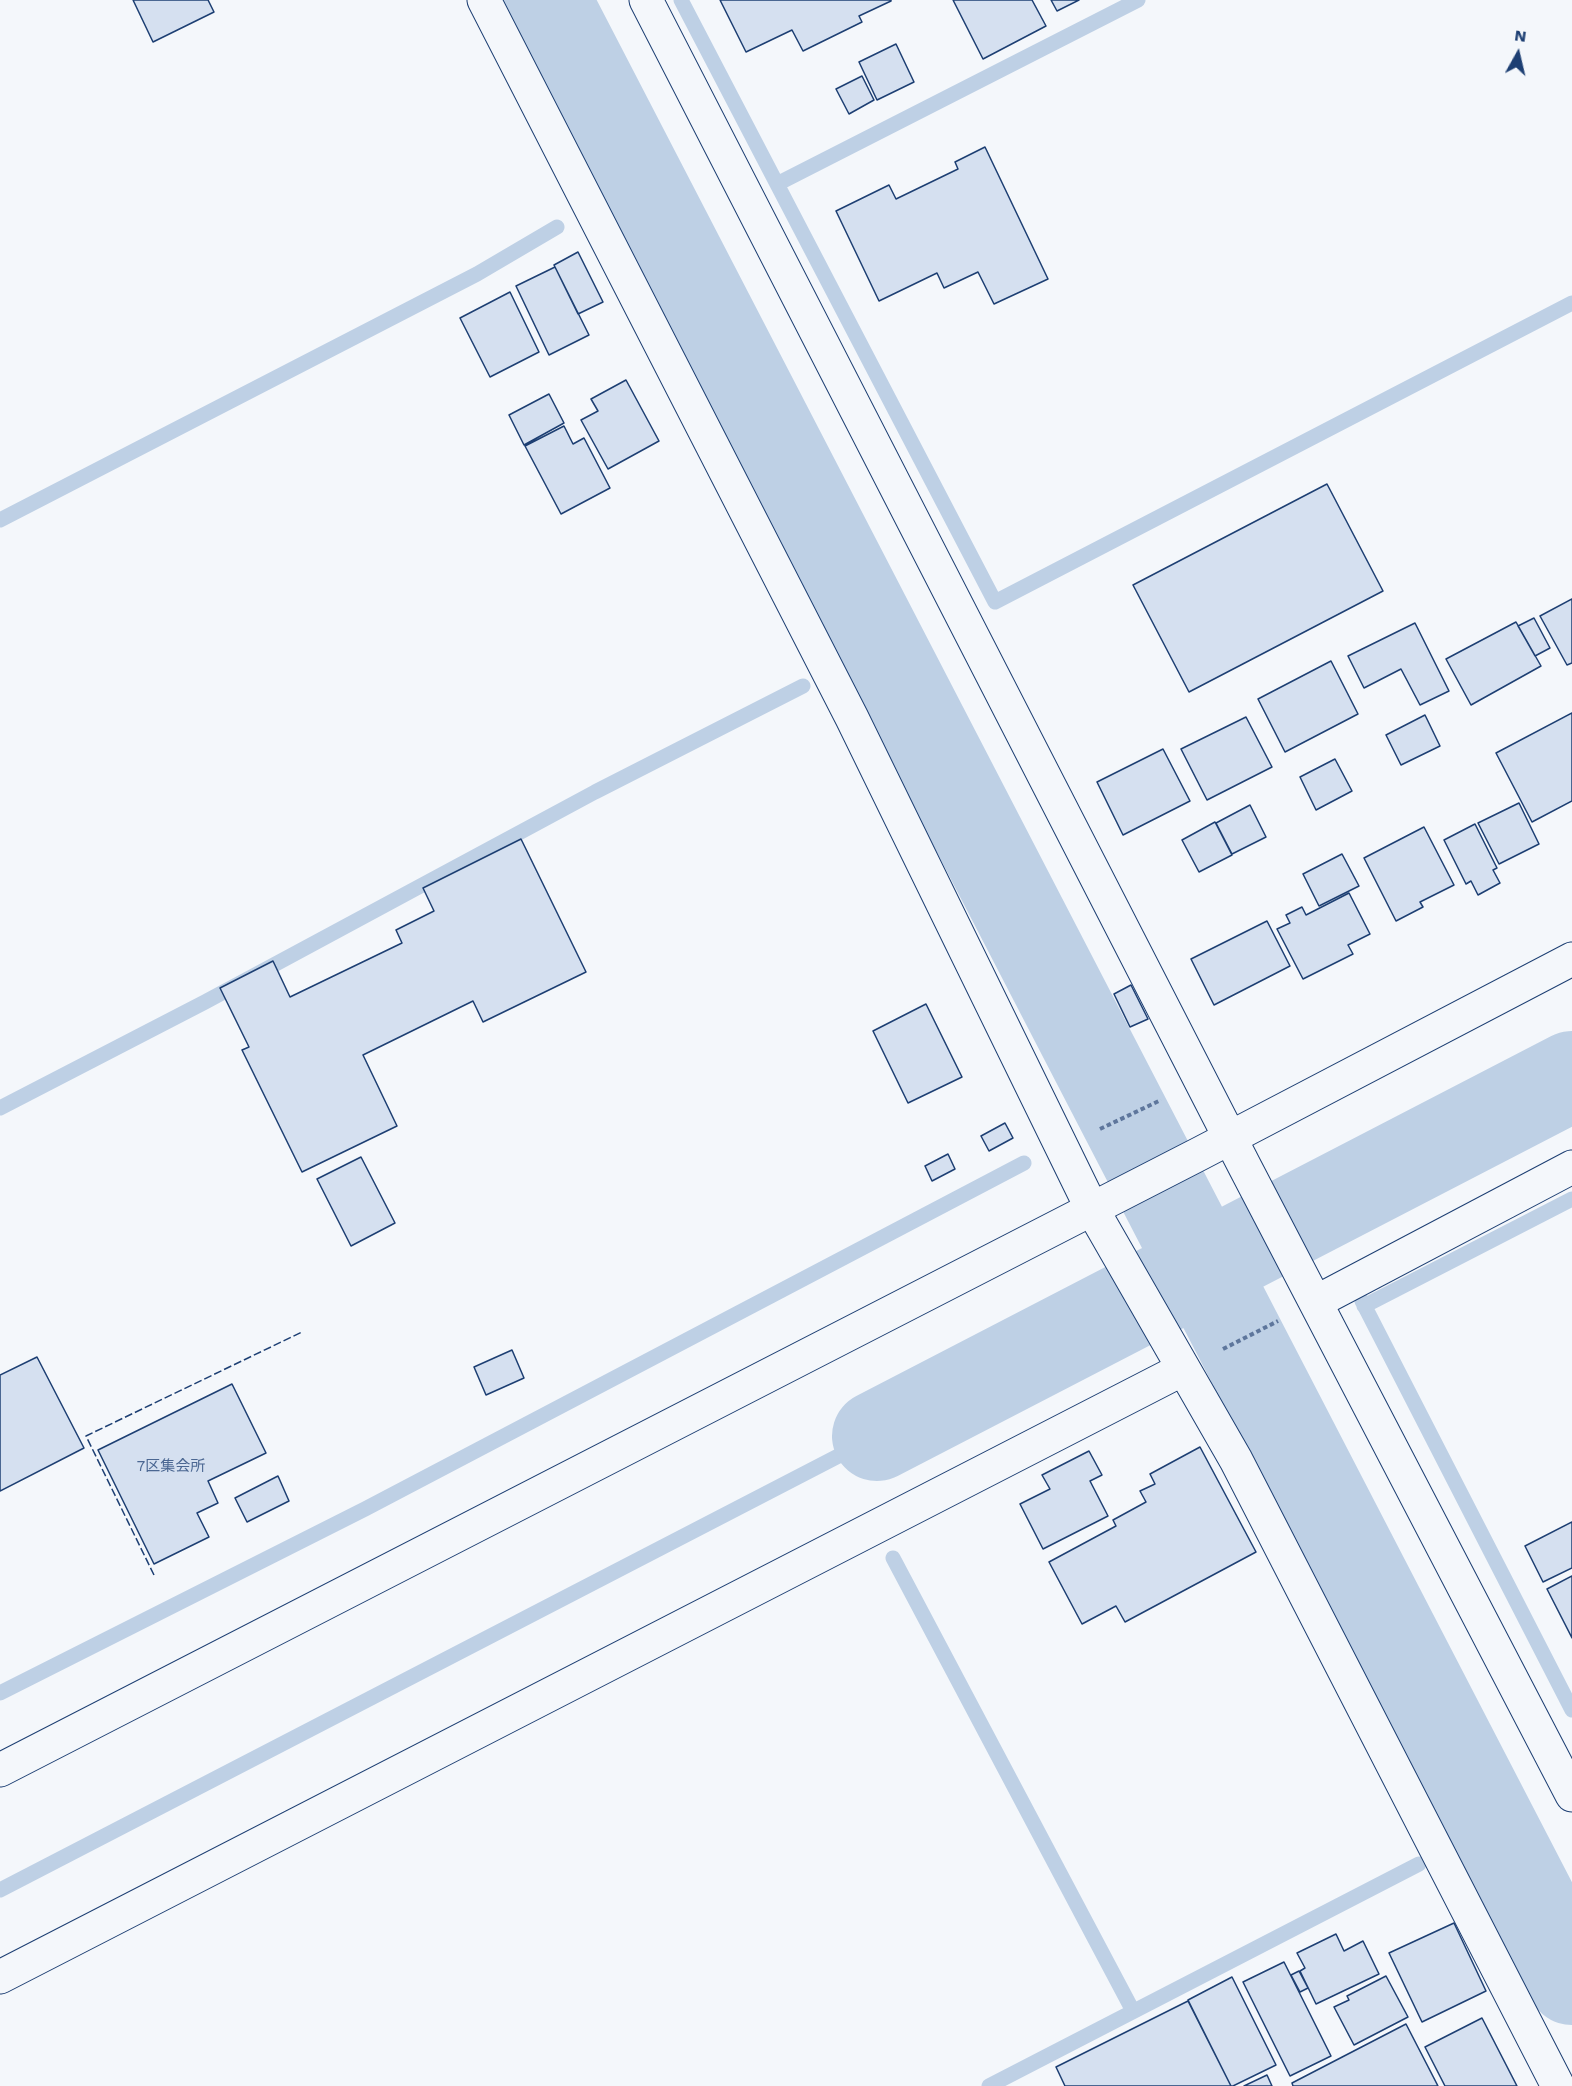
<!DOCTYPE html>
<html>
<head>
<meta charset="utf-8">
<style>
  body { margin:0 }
  #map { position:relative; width:1572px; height:2086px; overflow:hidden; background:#f4f7fb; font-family:"Work Sans",sans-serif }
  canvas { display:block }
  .north { position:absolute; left:1488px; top:24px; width:60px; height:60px; -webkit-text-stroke:4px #f4f7fb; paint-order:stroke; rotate:8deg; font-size:16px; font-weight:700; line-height:24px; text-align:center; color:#1d3f73 }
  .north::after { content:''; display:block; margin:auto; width:21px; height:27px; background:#1d3f73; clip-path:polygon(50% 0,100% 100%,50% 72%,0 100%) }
</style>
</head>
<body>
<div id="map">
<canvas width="1572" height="2086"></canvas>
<div class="north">N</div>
</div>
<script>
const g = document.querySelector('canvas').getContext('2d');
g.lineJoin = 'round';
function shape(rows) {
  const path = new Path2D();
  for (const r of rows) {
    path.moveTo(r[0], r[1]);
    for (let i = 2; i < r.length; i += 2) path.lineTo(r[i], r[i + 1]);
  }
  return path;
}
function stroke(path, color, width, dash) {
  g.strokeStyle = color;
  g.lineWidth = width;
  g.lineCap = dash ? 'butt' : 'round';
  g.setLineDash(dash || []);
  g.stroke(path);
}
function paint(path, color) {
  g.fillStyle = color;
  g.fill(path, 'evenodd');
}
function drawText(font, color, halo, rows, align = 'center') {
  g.font = font + ' "Work Sans","Noto Sans JP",sans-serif';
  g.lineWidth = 4.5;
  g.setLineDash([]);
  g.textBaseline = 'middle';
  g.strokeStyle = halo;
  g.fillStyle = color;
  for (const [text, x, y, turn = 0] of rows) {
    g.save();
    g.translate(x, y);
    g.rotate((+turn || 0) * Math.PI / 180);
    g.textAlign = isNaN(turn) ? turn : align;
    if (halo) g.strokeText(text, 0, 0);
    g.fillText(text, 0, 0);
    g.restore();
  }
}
const stream = shape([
  [681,0,995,602,1572,303],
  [777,184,1138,0],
  [623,185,637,177],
  [0,520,477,274,557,227],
  [861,657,880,647],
  [0,1108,205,1002,595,792,803,686],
  [1098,1123,1120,1110],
  [1312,1211,1326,1236],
  [1362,1301,1572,1710],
  [1364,1306,1572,1199],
  [893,1558,1133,2011],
  [0,1693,365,1509,1024,1163],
  [1478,1831,1492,1825],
  [0,1890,877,1436],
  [989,2086,1419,1864]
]);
const river = shape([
  [546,0,1572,1980],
  [877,1436,1572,1076]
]);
const building = shape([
  [133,0,208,0,214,12,153,42,133,0],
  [720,0,891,0,891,1,859,16,862,22,803,51,792,30,746,52,720,0],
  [953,0,1032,0,1046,26,983,59,953,0],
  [1051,0,1079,0,1057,11,1051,0],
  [896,44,914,82,877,100,859,62,896,44],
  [862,76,874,100,849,114,836,89,862,76],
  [985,147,1048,279,994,304,978,272,944,288,937,273,879,301,836,211,889,185,896,199,958,169,955,162,985,147],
  [578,252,603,302,578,314,554,265,578,252],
  [555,267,589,335,549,355,516,286,555,267],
  [510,292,539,352,490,377,460,318,510,292],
  [626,380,659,441,608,469,581,420,598,411,591,399,626,380],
  [549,394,564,423,524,445,509,415,549,394],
  [564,426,573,444,584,438,610,488,561,514,525,446,564,426],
  [1327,484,1383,591,1189,692,1133,585,1327,484],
  [1572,599,1572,663,1567,665,1540,616,1572,599],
  [1534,618,1550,648,1535,656,1518,626,1534,618],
  [1516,622,1541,666,1471,705,1446,659,1516,622],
  [1415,623,1449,691,1420,705,1401,669,1364,688,1348,656,1415,623],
  [1331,661,1358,714,1285,752,1258,699,1331,661],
  [1572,713,1572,801,1532,822,1496,753,1572,713],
  [1425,715,1440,746,1401,765,1386,735,1425,715],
  [1246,717,1272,767,1207,800,1181,749,1246,717],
  [1163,749,1190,801,1123,835,1097,782,1163,749],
  [1335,759,1352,791,1316,810,1300,777,1335,759],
  [1519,803,1539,844,1499,864,1478,823,1519,803],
  [1250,805,1266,837,1232,854,1216,823,1250,805],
  [1215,822,1232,855,1199,872,1182,840,1215,822],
  [1475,824,1497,868,1493,870,1500,883,1478,895,1471,881,1466,884,1444,840,1475,824],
  [1424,827,1454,885,1420,902,1423,907,1396,921,1364,858,1424,827],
  [521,839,586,972,483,1022,473,1001,363,1055,397,1126,302,1172,242,1050,249,1047,220,988,273,961,290,997,402,943,396,930,434,911,423,888,521,839],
  [1342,854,1359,886,1319,906,1303,874,1342,854],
  [1349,893,1370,934,1348,945,1353,954,1303,979,1277,929,1290,923,1286,915,1302,907,1306,915,1349,893],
  [1267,921,1290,966,1214,1005,1191,959,1267,921],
  [1131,985,1148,1019,1130,1027,1114,994,1131,985],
  [926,1004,962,1077,908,1103,873,1031,926,1004],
  [1005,1123,1013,1138,989,1151,981,1136,1005,1123],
  [948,1154,955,1169,932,1181,925,1166,948,1154],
  [361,1157,395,1223,351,1246,317,1179,361,1157],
  [512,1350,524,1378,486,1395,474,1367,512,1350],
  [37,1357,84,1448,0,1491,0,1375,37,1357],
  [232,1384,266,1453,208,1481,218,1503,197,1513,209,1537,154,1564,98,1450,232,1384],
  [1200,1447,1256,1552,1125,1622,1116,1606,1082,1624,1049,1562,1116,1526,1113,1520,1146,1502,1140,1491,1155,1484,1150,1474,1200,1447],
  [1089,1451,1102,1475,1090,1481,1108,1516,1043,1549,1020,1504,1050,1489,1042,1475,1089,1451],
  [278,1476,289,1501,247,1522,235,1498,278,1476],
  [1572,1522,1572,1568,1543,1582,1525,1546,1572,1522],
  [1572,1576,1572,1638,1547,1589,1572,1576],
  [1454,1923,1486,1991,1422,2022,1389,1953,1454,1923],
  [1336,1934,1344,1951,1363,1941,1379,1974,1316,2004,1300,1971,1305,1968,1297,1953,1336,1934],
  [1284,1962,1331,2056,1290,2076,1243,1982,1284,1962],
  [1299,1971,1308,1988,1300,1992,1291,1975,1299,1971],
  [1386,1976,1408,2017,1354,2045,1334,2007,1349,2000,1347,1996,1386,1976],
  [1232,1977,1276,2065,1233,2086,1231,2086,1188,2000,1232,1977],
  [1188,2001,1231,2086,1065,2086,1056,2067,1188,2001],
  [1482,2018,1517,2086,1445,2086,1425,2047,1482,2018],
  [1406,2024,1438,2086,1293,2086,1292,2083,1406,2024],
  [1267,2075,1272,2086,1244,2086,1267,2075]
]);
const path = shape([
  [1100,1129,1161,1100],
  [1223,1349,1278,1321]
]);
const minor = shape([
  [484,0,852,718,1092,1209,1236,1460,1558,2086],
  [646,0,1246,1169,1572,1795],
  [1316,1302,1572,1167],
  [0,1977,1183,1369]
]);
const tertiary = shape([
  [0,1770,1201,1153,1572,959]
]);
const fence = shape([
  [154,1575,86,1436,302,1332]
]);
const numberNames = [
  ["7区集会所",171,1467]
];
stroke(stream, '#bed0e5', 15);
stroke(river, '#bed0e5', 90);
paint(building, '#d5e0f0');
stroke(building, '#1d3f73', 1.5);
stroke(minor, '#1d3f73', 35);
stroke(tertiary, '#1d3f73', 35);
stroke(path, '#5e769c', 4, [4.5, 3]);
stroke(minor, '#f4f7fb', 33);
stroke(tertiary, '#f4f7fb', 33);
stroke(fence, '#1d3f73', 1.5, [8, 3]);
drawText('15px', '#4b6792', null, numberNames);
</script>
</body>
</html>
